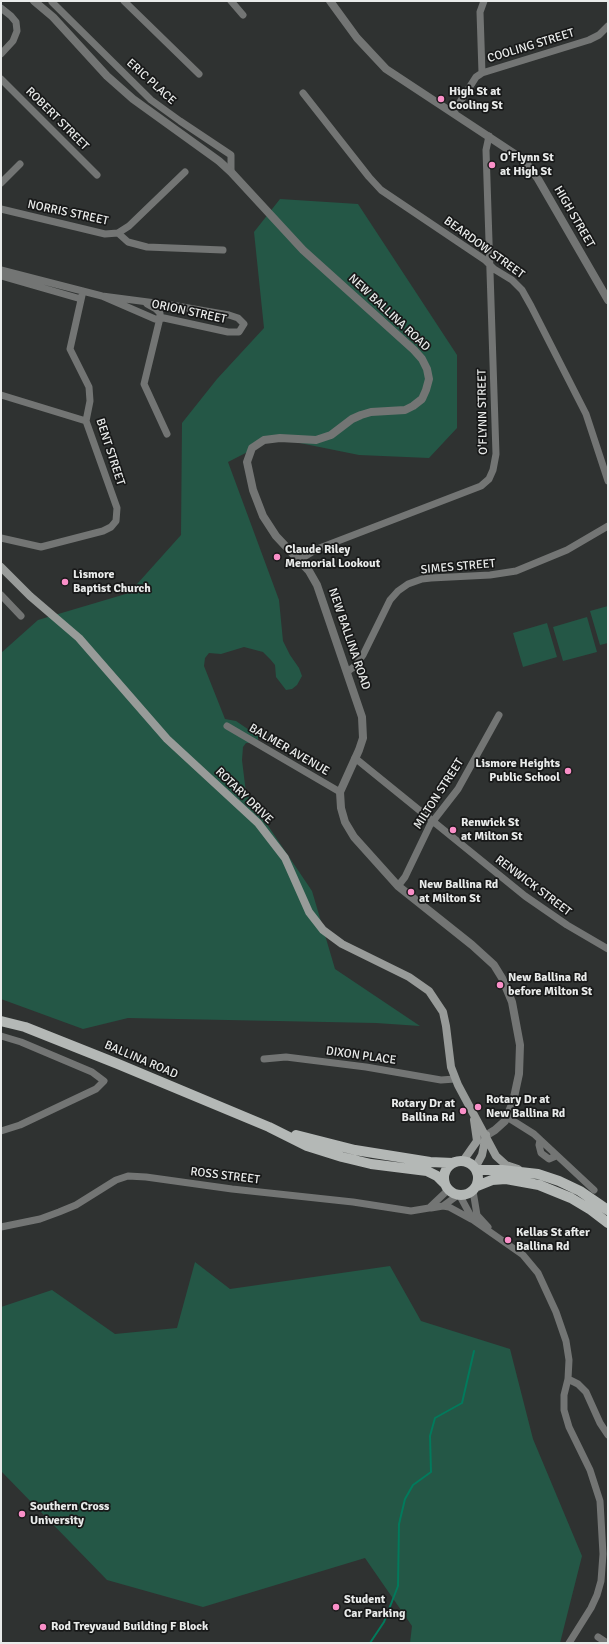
<!DOCTYPE html>
<html>
<head>
<meta charset="utf-8">
<style>
  body { margin:0 }
  #map { position:relative; width:609px; height:1644px; overflow:hidden; background:#2f3231; font-family:Signika,sans-serif }
  canvas { display:block }
  .frame { position:absolute; inset:0; border:2px solid #e9ebea; pointer-events:none }
</style>
</head>
<body>
<div id="map">
<canvas width="609" height="1644"></canvas>
<div class="frame"></div>
</div>
<script>
const g = document.querySelector('canvas').getContext('2d');
g.lineJoin = 'round';
function paint(path, color) {
  g.fillStyle = color;
  g.fill(path, 'evenodd');
}
function shape(rows) {
  const path = new Path2D();
  for (const r of rows) {
    if (r.length === 3) {
      path.moveTo(r[0] + r[2], r[1]);
      path.arc(r[0], r[1], r[2], 0, 2 * Math.PI);
      continue;
    }
    path.moveTo(r[0], r[1]);
    for (let i = 2; i < r.length; i += 2) path.lineTo(r[i], r[i + 1]);
  }
  return path;
}
function stroke(path, color, width, dash) {
  g.strokeStyle = color;
  g.lineWidth = width;
  g.lineCap = dash ? 'butt' : 'round';
  g.setLineDash(dash || []);
  g.stroke(path);
}
function drawText(font, color, halo, rows, align = 'center') {
  g.font = font + ' Signika,sans-serif';
  g.lineWidth = 3.5;
  g.setLineDash([]);
  g.textBaseline = 'middle';
  g.strokeStyle = halo;
  g.fillStyle = color;
  for (const [text, x, y, turn = 0] of rows) {
    g.save();
    g.translate(x, y);
    g.rotate((+turn || 0) * Math.PI / 180);
    g.textAlign = isNaN(turn) ? turn : align;
    if (halo) g.strokeText(text, 0, 0);
    g.fillText(text, 0, 0);
    g.restore();
  }
}
const green = shape([
  [280,199,358,204,457,355,457,428,429,458,359,455,275,438,228,462,279,600,283,641,290,655,299,668,302,676,297,685,292,689,286,690,276,677,275,665,270,659,263,652,244,647,221,654,209,653,205,658,204,666,225,719,236,721,258,736,258,740,251,743,246,743,243,747,242,760,246,793,312,891,335,969,420,1026,376,1023,128,1018,83,1029,1,999,1,653,38,620,129,593,181,535,182,423,217,379,264,328,254,232],
  [608,606,608,643,600,645,590,611],
  [587,617,597,652,563,661,553,627],
  [547,623,557,657,523,667,513,633],
  [195,1262,230,1289,390,1266,421,1321,510,1349,533,1439,582,1556,560,1643,410,1643,412,1626,365,1558,203,1607,107,1580,1,1471,1,1307,52,1290,115,1334,177,1328]
]);
const stream = shape([
  [370,1643,384,1622,398,1586,399,1524,405,1499,413,1485,431,1472,430,1436,435,1418,462,1403,474,1351]
]);
const minor = shape([
  [124,1,199,74],
  [231,1,243,15],
  [52,2,151,100,180,121,231,155,231,172],
  [1,8,11,16,16,22,17,31,13,41,1,54],
  [482,73,480,12,484,1],
  [1,79,97,175],
  [303,93,369,177,381,190,485,260,494,269,512,280,522,290,531,306,586,414,608,481],
  [453,113,476,77,482,73,589,40,599,35,608,26],
  [1,183,20,164],
  [1,209,105,234,118,233,129,226,185,172],
  [118,233,128,242,147,247,223,250],
  [1,270,102,296,171,305,229,315,238,318,244,324,239,332,228,332,164,318,155,319,102,296],
  [1,276,81,299],
  [147,304,156,309,160,313,160,318,144,384,167,434],
  [1,395,86,421],
  [1,538,41,547,103,531,111,527,116,521,117,508,86,421,90,401,89,387,70,349,83,291],
  [299,560,317,549,481,486,489,479,493,470,496,454,486,150,489,136],
  [1,595,21,616],
  [347,672,355,666,363,655,390,600,398,591,408,584,422,579,431,578,490,575,516,571,567,550,608,526],
  [227,726,340,792],
  [355,758,525,896,567,925,608,949],
  [398,886,405,877,430,825,458,789,499,715],
  [1,1036,21,1042,92,1072,104,1081,96,1089,60,1106,20,1125,1,1131],
  [264,1059,286,1057,366,1067,441,1080,455,1079],
  [507,1117,534,1134,594,1190],
  [540,1140,539,1145,541,1153,549,1159,556,1156],
  [473,1191,477,1215,488,1227],
  [460,1196,473,1220,523,1255,538,1273,556,1312,566,1341,569,1360,568,1379,564,1395,564,1410,569,1427,590,1470,600,1501,603,1554,601,1581,597,1595,591,1608,569,1643],
  [443,1206,458,1195],
  [431,1208,443,1206,449,1207,471,1219],
  [1,1227,40,1219,59,1212,76,1205,116,1180,128,1176,146,1177,232,1189,353,1202,411,1211,429,1208,448,1190],
  [568,1379,578,1384,586,1392,600,1423,608,1435],
  [598,1637,607,1643]
]);
const tertiary = shape([
  [34,1,53,17,107,76,133,99,219,161,231,172,303,250,414,350,422,359,427,369,429,379,426,390,422,399,413,406,405,410,371,412,361,415,352,419,331,435,316,440,280,438,264,440,252,448,247,462,253,490,263,516,276,536,309,571,317,585,362,717,363,738,359,750,340,792,341,808,345,822,354,837,398,886,472,945,494,965,502,978,512,1002,520,1045,519,1074,513,1102,505,1121,495,1130,477,1141],
  [330,1,357,38,386,69,524,160,538,179,608,300]
]);
const secondary = shape([
  [1,567,30,596,79,638,167,739,258,823,285,858,309,912,323,930,342,944,409,977,429,991,443,1012,446,1026,451,1067,458,1085,496,1156,506,1165,518,1169],
  [463,1161,477,1141,474,1120],
  [475,1168,482,1155,486,1135]
]);
const primary = shape([
  [1,1021,25,1027,118,1064,269,1127,307,1146,342,1157,371,1164,427,1171,437,1176,444,1183],
  [296,1135,355,1150,430,1162,453,1163],
  [461,1178,17],
  [477,1170,502,1170,538,1174,559,1181,580,1191,608,1210],
  [477,1186,492,1180,506,1179,539,1185,571,1198,591,1210,608,1223]
]);
const markers = [
  [441,99,4,"#fa8fc8"],
  [492,165,4,"#fa8fc8"],
  [277,557,4,"#fa8fc8"],
  [65,582,4,"#fa8fc8"],
  [568,771,4,"#fa8fc8"],
  [453,830,4,"#fa8fc8"],
  [411,892,4,"#fa8fc8"],
  [500,985,4,"#fa8fc8"],
  [478,1107,4,"#fa8fc8"],
  [463,1111,4,"#fa8fc8"],
  [508,1240,4,"#fa8fc8"],
  [22,1514,4,"#fa8fc8"],
  [336,1607,4,"#fa8fc8"],
  [43,1627,4,"#fa8fc8"]
];
const streetNames = [
  ["COOLING STREET",531,46,-17],
  ["ERIC PLACE",151,82,42],
  ["ROBERT STREET",57,119,45],
  ["NORRIS STREET",68,213,12],
  ["HIGH STREET",574,217,60],
  ["BEARDOW STREET",484,248,36],
  ["ORION STREET",189,312,12],
  ["NEW BALLINA ROAD",389,313,43],
  ["O'FLYNN STREET",483,412,-91],
  ["BENT STREET",110,452,72],
  ["SIMES STREET",458,567,-5],
  ["NEW BALLINA ROAD",349,639,71],
  ["BALMER AVENUE",289,750,30],
  ["MILTON STREET",439,794,-57],
  ["ROTARY DRIVE",244,796,44],
  ["RENWICK STREET",533,886,37],
  ["DIXON PLACE",361,1056,8],
  ["BALLINA ROAD",141,1060,23],
  ["ROSS STREET",225,1176,7]
];
const poiNames = [
  ["High St at",449,92],
  ["Cooling St",449,106],
  ["O'Flynn St",500,158],
  ["at High St",500,172],
  ["Claude Riley",285,550],
  ["Memorial Lookout",285,564],
  ["Lismore",73,575],
  ["Baptist Church",73,589],
  ["Lismore Heights",560,764,"right"],
  ["Public School",560,778,"right"],
  ["Renwick St",461,823],
  ["at Milton St",461,837],
  ["New Ballina Rd",419,885],
  ["at Milton St",419,899],
  ["New Ballina Rd",508,978],
  ["before Milton St",508,992],
  ["Rotary Dr at",486,1100],
  ["New Ballina Rd",486,1114],
  ["Rotary Dr at",455,1104,"right"],
  ["Ballina Rd",455,1118,"right"],
  ["Kellas St after",516,1233],
  ["Ballina Rd",516,1247],
  ["Southern Cross",30,1507],
  ["University",30,1521],
  ["Student",344,1600],
  ["Car Parking",344,1614],
  ["Rod Treyvaud Building F Block",51,1627]
];
paint(green, '#245746');
stroke(stream, '#027a5c', 2);
stroke(minor, '#737574', 7);
stroke(tertiary, '#737574', 8);
stroke(secondary, '#989b99', 8);
stroke(primary, '#b4b8b6', 10);
for (const [x, y, r, color] of markers) {
  const dot = new Path2D();
  dot.arc(x, y, r, 0, 2 * Math.PI);
  g.fillStyle = color;
  g.fill(dot);
  stroke(dot, '#181919', 1.5);
}
drawText('12px', '#e9ebea', '#181919', streetNames);
drawText('bold 12px', '#e9ebea', '#181919', poiNames, 'left');
</script>
</body>
</html>
